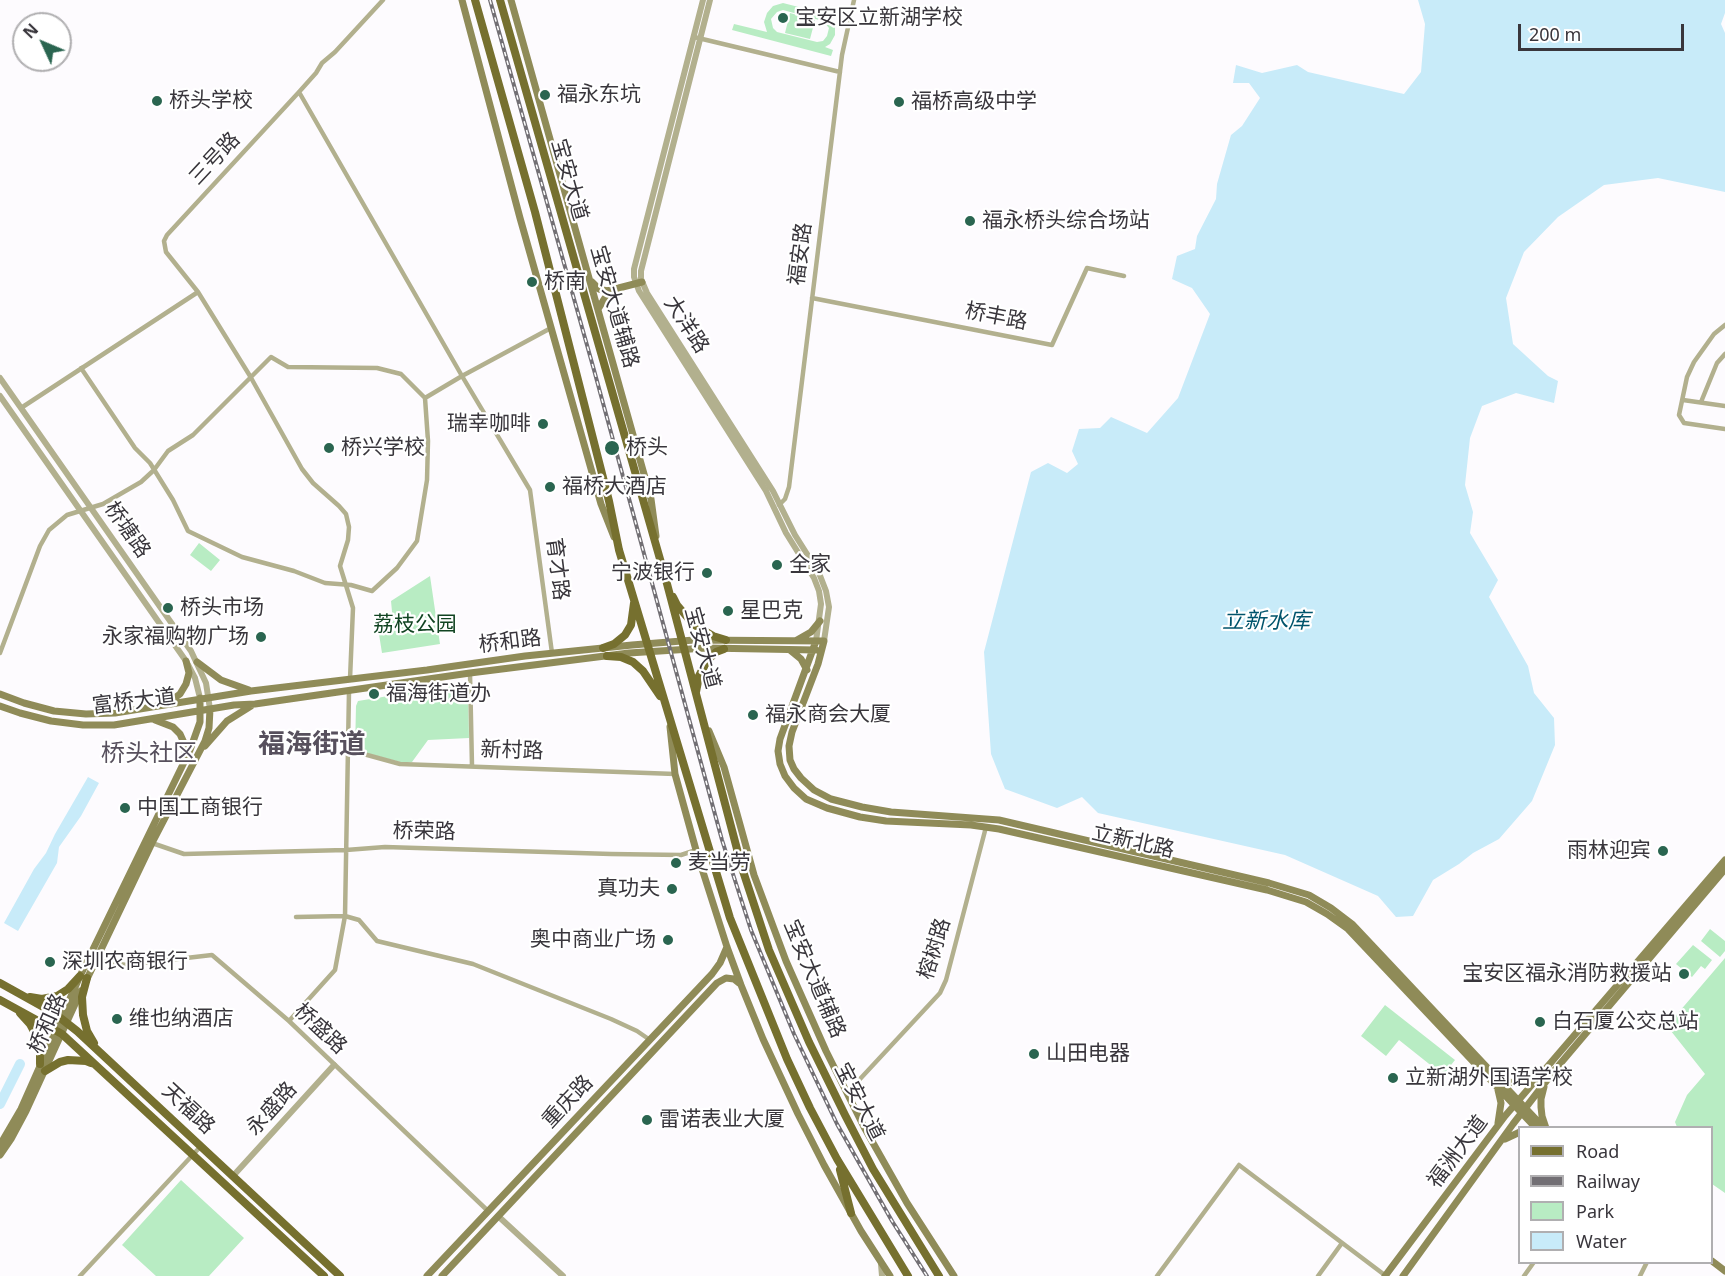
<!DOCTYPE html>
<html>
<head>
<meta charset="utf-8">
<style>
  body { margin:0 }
  #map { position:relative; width:1725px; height:1276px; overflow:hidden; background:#fdfbfe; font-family:"Noto Sans",sans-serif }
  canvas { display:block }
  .legend { position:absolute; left:1518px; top:1126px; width:195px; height:138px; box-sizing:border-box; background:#fff; border:2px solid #b0afb1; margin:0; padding:8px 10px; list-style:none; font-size:18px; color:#39363c }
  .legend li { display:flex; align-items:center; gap:12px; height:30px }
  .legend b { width:30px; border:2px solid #b0afb1 }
  .north { position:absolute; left:12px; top:12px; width:60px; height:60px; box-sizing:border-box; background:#fff; border:2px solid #b0afb1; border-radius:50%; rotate:314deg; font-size:16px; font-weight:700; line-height:24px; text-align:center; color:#39363c }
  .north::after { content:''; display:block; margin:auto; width:21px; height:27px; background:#2a6550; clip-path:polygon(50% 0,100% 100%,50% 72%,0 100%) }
  .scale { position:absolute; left:1518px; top:24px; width:166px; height:27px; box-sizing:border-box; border:3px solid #39363c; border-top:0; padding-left:8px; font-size:18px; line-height:21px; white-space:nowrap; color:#39363c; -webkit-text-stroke:4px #fff; paint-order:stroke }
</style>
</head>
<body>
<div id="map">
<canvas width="1725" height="1276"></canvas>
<ul class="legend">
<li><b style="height:8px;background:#76702f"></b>Road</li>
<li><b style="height:8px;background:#726f74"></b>Railway</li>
<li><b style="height:16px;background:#b8ecc3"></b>Park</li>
<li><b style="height:16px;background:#c8ebf9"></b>Water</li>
</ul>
<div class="north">N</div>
<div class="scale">200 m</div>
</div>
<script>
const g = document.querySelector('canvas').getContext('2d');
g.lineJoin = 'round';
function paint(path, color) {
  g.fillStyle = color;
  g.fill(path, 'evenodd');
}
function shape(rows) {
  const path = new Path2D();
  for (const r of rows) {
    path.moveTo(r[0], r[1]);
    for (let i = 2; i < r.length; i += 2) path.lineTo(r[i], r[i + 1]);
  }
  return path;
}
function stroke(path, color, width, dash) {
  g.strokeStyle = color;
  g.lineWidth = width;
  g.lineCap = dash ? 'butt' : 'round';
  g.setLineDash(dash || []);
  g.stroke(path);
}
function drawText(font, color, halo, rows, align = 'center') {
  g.font = font + ' "Noto Sans","Noto Sans SC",sans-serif';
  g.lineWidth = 4.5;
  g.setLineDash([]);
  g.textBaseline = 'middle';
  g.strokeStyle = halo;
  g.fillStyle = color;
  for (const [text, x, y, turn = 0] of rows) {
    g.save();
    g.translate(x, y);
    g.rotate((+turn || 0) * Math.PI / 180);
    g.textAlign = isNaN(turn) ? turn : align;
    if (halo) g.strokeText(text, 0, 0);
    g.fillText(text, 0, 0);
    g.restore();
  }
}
const green = shape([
  [783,3,822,13,830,18,835,26,835,35,830,44,825,47,833,50,831,56,732,30,734,24,767,32,764,22,767,13,773,6],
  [783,10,823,21,829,28,827,36,823,41,817,42,777,32,773,28,771,19,777,12],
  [790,13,815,20,810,39,785,33],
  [199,543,220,560,211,571,190,555],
  [430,576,440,644,382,653,378,628,393,622,391,601],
  [468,683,469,738,428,740,412,762,400,762,355,750,356,706,358,701],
  [1710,929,1725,941,1725,951,1720,957,1701,941],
  [1693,945,1712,960,1705,969,1701,966,1692,977,1676,964],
  [1725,958,1725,1193,1712,1184,1712,1128,1677,1127,1675,1122,1687,1095,1705,1074,1667,1026],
  [1385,1005,1455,1060,1443,1075,1399,1040,1386,1056,1361,1036],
  [181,1180,244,1238,209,1276,156,1276,122,1245]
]);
const water = shape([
  [1418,0,1725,0,1725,13,1721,24,1725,33,1725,192,1658,178,1604,185,1558,217,1524,252,1506,298,1513,344,1548,376,1558,381,1554,403,1516,393,1482,406,1470,438,1465,485,1473,512,1470,533,1498,580,1489,597,1528,666,1534,693,1554,718,1555,745,1532,801,1499,839,1473,853,1459,864,1433,880,1413,916,1396,917,1378,896,1285,855,1098,813,1082,797,1057,808,1005,789,991,754,984,652,1031,472,1048,463,1067,473,1078,464,1072,451,1079,429,1100,428,1111,417,1147,433,1178,398,1210,314,1192,288,1172,279,1177,256,1195,249,1197,236,1216,199,1217,184,1231,135,1242,126,1260,98,1249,83,1233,83,1236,65,1262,73,1297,65,1308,72,1404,94,1421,72,1425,24],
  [88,777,99,783,81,816,59,847,57,863,18,931,4,923,34,869,46,853,55,834]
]);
const river = shape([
  [0,1104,20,1064]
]);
const minor = shape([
  [694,37,840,72],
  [299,92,462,376,530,490,552,653],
  [812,298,1052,345,1087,268,1124,276],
  [1725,325,1714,334,1694,362,1687,377,1679,415,1684,423,1725,429],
  [81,368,135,448,150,463,173,500,188,531,242,557,294,571,325,583,351,585,372,591,397,568,417,541,427,480,428,441,425,398],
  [1683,400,1725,406],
  [1701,402,1717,363,1725,354],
  [21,408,198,292],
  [779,505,785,499,789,487,842,55,854,0],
  [0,653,40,546,49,530,67,515,103,504,141,482,154,470,168,451,193,435,271,357,288,367,377,368,401,374,425,398,462,376,551,328],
  [470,673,472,766],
  [350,679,353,608,340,566,348,540,349,527,346,514,339,506,313,483,302,469,250,376,198,292,166,252,164,241,167,235,299,92,316,73,322,63,335,52,383,0],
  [349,750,400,764,675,774],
  [152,843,184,854,346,850,385,847,611,854,681,855,696,850],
  [296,917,345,916,359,920,377,941,473,964,611,1019,637,1031,650,1040],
  [96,960,126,965,212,955,289,1021,488,1211],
  [289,1021,335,970,345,916,349,691],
  [847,1093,940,993,946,980,986,827],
  [80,1276,201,1146],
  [1157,1276,1239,1165,1386,1276],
  [1318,1276,1342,1243],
  [1524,1276,1534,1262],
  [1640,1276,1647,1262]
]);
const tertiary = shape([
  [703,0,634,269,634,277,639,291,766,491,786,533,814,578,819,591,821,604,816,641],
  [710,0,641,271,641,279,647,293,773,491,795,535,819,573,826,591,829,607,824,641],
  [0,378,191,651,206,683,210,709],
  [0,396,186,661,195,678,200,698],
  [233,1176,334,1065],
  [498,1216,563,1276],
  [881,1264,882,1276]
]);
const secondary = shape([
  [462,0,520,218,601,504,614,537],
  [511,0,651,499,656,536],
  [592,282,599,289,607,291,642,282],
  [598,309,605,298,619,293],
  [797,640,811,632,820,621],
  [816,641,780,739,778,751,780,764,785,776,794,788,806,799,827,808,860,817,886,821,971,825,999,829,1267,890,1306,902,1327,914,1348,929,1536,1128],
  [790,650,801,659,807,670],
  [197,662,221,680,249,690],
  [0,694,24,703,54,711,86,714,115,713,251,691,427,670,525,656,632,645,694,640,824,641,818,664,792,732,789,746,790,760,794,769,801,778,814,790,831,799,862,807,891,812,999,820,1269,883,1309,895,1331,908,1352,924,1544,1128],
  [169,702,180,694,186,684,189,673,186,661],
  [0,706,20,713,51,721,83,725,114,725,234,705,255,704,470,673,629,653,706,648,816,650],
  [155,720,173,727,180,734,185,745,185,756],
  [670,727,675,774,696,850,727,947,741,985,763,1039,798,1114,824,1165,861,1231,890,1276],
  [709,731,724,767,754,875,786,961,826,1051,864,1127,907,1203,954,1276],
  [205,746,227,721,251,706],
  [86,981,152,843,205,741,209,728,210,709],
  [1499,1079,1508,1082,1516,1083,1524,1082,1537,1075],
  [1544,1087,1541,1099,1541,1107,1542,1116,1546,1128],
  [1498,1090,1501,1103,1498,1123],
  [1505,1139,1520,1132],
  [0,1145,21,1109,80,976,190,750,200,722,200,698],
  [0,1155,11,1139,26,1111,81,991],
  [1712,1261,1725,1271],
  [427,1276,712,974,720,963,727,947],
  [442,1276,717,983,726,978,734,979,739,983],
  [1385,1276,1505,1116,1725,860],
  [1403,1276,1513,1124,1554,1071,1725,869]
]);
const primary = shape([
  [475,0,535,212,609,501,619,550,730,918,787,1059,810,1108,837,1159,908,1276],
  [500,0,666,580,742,868,769,950,809,1042,845,1115,873,1169,939,1276],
  [673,597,677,605,693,624,713,636,726,640],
  [603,648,614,644,625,635,631,625,634,603],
  [607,656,621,657,633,662,643,671,660,696],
  [696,692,699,676,707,661,716,652,724,649],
  [87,978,82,997,83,1015,87,1031,94,1043],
  [0,983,54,1013,77,1031,340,1276],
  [30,997,42,999,57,996,68,989,80,976],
  [0,1000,62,1034,324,1276],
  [20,1013,30,1024,36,1035,40,1049,40,1064],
  [45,1071,60,1062,68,1060,86,1061,91,1063],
  [840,1170,851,1213]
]);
const rail = shape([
  [490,0,594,370,722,840,751,930,794,1034,837,1124,892,1221,927,1276]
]);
const markers = [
  [783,18,6,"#2a6550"],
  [545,95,6,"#2a6550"],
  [157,101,6,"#2a6550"],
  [899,102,6,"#2a6550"],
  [970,221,6,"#2a6550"],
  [532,282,6,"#2a6550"],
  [543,424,6,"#2a6550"],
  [329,448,6,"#2a6550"],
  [612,448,8,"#2a6550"],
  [550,487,6,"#2a6550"],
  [777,565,6,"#2a6550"],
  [707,573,6,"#2a6550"],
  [168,608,6,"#2a6550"],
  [728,611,6,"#2a6550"],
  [261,637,6,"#2a6550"],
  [374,694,6,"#2a6550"],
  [753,715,6,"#2a6550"],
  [125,808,6,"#2a6550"],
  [1663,851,6,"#2a6550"],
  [676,863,6,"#2a6550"],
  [672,889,6,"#2a6550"],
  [668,940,6,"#2a6550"],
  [50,962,6,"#2a6550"],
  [1684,974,6,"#2a6550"],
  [117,1019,6,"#2a6550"],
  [1540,1022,6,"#2a6550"],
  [1034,1054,6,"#2a6550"],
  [1393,1078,6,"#2a6550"],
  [647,1120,6,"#2a6550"]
];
const poiNames = [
  ["宝安区立新湖学校",795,18],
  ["福永东坑",557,95],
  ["桥头学校",169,101],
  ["福桥高级中学",911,102],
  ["福永桥头综合场站",982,221],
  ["桥南",544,282],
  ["瑞幸咖啡",531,424,"right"],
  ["桥兴学校",341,448],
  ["桥头",626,448],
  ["福桥大酒店",562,487],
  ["全家",789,565],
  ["宁波银行",695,573,"right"],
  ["桥头市场",180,608],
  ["星巴克",740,611],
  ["永家福购物广场",249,637,"right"],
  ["福海街道办",386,694],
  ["福永商会大厦",765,715],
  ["中国工商银行",137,808],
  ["雨林迎宾",1651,851,"right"],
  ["麦当劳",688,863],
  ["真功夫",660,889,"right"],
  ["奥中商业广场",656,940,"right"],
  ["深圳农商银行",62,962],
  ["宝安区福永消防救援站",1672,974,"right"],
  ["维也纳酒店",129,1019],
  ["白石厦公交总站",1552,1022],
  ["山田电器",1046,1054],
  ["立新湖外国语学校",1405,1078],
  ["雷诺表业大厦",659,1120]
];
const streetNames = [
  ["三号路",215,159,-47],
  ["宝安大道",569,180,74],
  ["福安路",801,254,-83],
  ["宝安大道辅路",614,307,74],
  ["桥丰路",996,317,11],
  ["大洋路",686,325,57],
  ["桥塘路",127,530,55],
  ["育才路",557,569,83],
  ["桥和路",510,642,-7],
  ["宝安大道",702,648,75],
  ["富桥大道",134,702,-7],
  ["新村路",512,751,2],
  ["桥荣路",424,832,1],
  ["立新北路",1133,842,13],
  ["榕树路",935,949,-73],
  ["宝安大道辅路",814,979,67],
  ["桥和路",48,1024,-66],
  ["桥盛路",320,1029,43],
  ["重庆路",568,1102,-47],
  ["宝安大道",859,1102,63],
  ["天福路",188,1109,43],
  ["永盛路",272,1109,-48],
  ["福洲大道",1458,1152,-53]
];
const parkNames = [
  ["荔枝公园",415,625]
];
const waterNames = [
  ["立新水库",1266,622]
];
const quarterNames = [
  ["桥头社区",149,754]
];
const districtNames = [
  ["福海街道",312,745]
];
paint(green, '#b8ecc3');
paint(water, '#c8ebf9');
stroke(river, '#c8ebf9', 10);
stroke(minor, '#b2b08e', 4.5);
stroke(tertiary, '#b2b08e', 6);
stroke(secondary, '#8f8b58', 7);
stroke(primary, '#76702f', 8);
stroke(rail, '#726f74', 4);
stroke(rail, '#fff', 1.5, [4.5]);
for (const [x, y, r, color] of markers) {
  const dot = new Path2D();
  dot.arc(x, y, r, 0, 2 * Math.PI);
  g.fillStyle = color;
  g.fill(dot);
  stroke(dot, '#fff', 2);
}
drawText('21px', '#39363c', '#fff', poiNames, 'left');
drawText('21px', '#39363c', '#fff', streetNames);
drawText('21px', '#142', '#fff', parkNames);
drawText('italic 22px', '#00546c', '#fff', waterNames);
drawText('24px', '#57505d', '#fff', quarterNames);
drawText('bold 27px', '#57505d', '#fff', districtNames);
</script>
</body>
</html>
